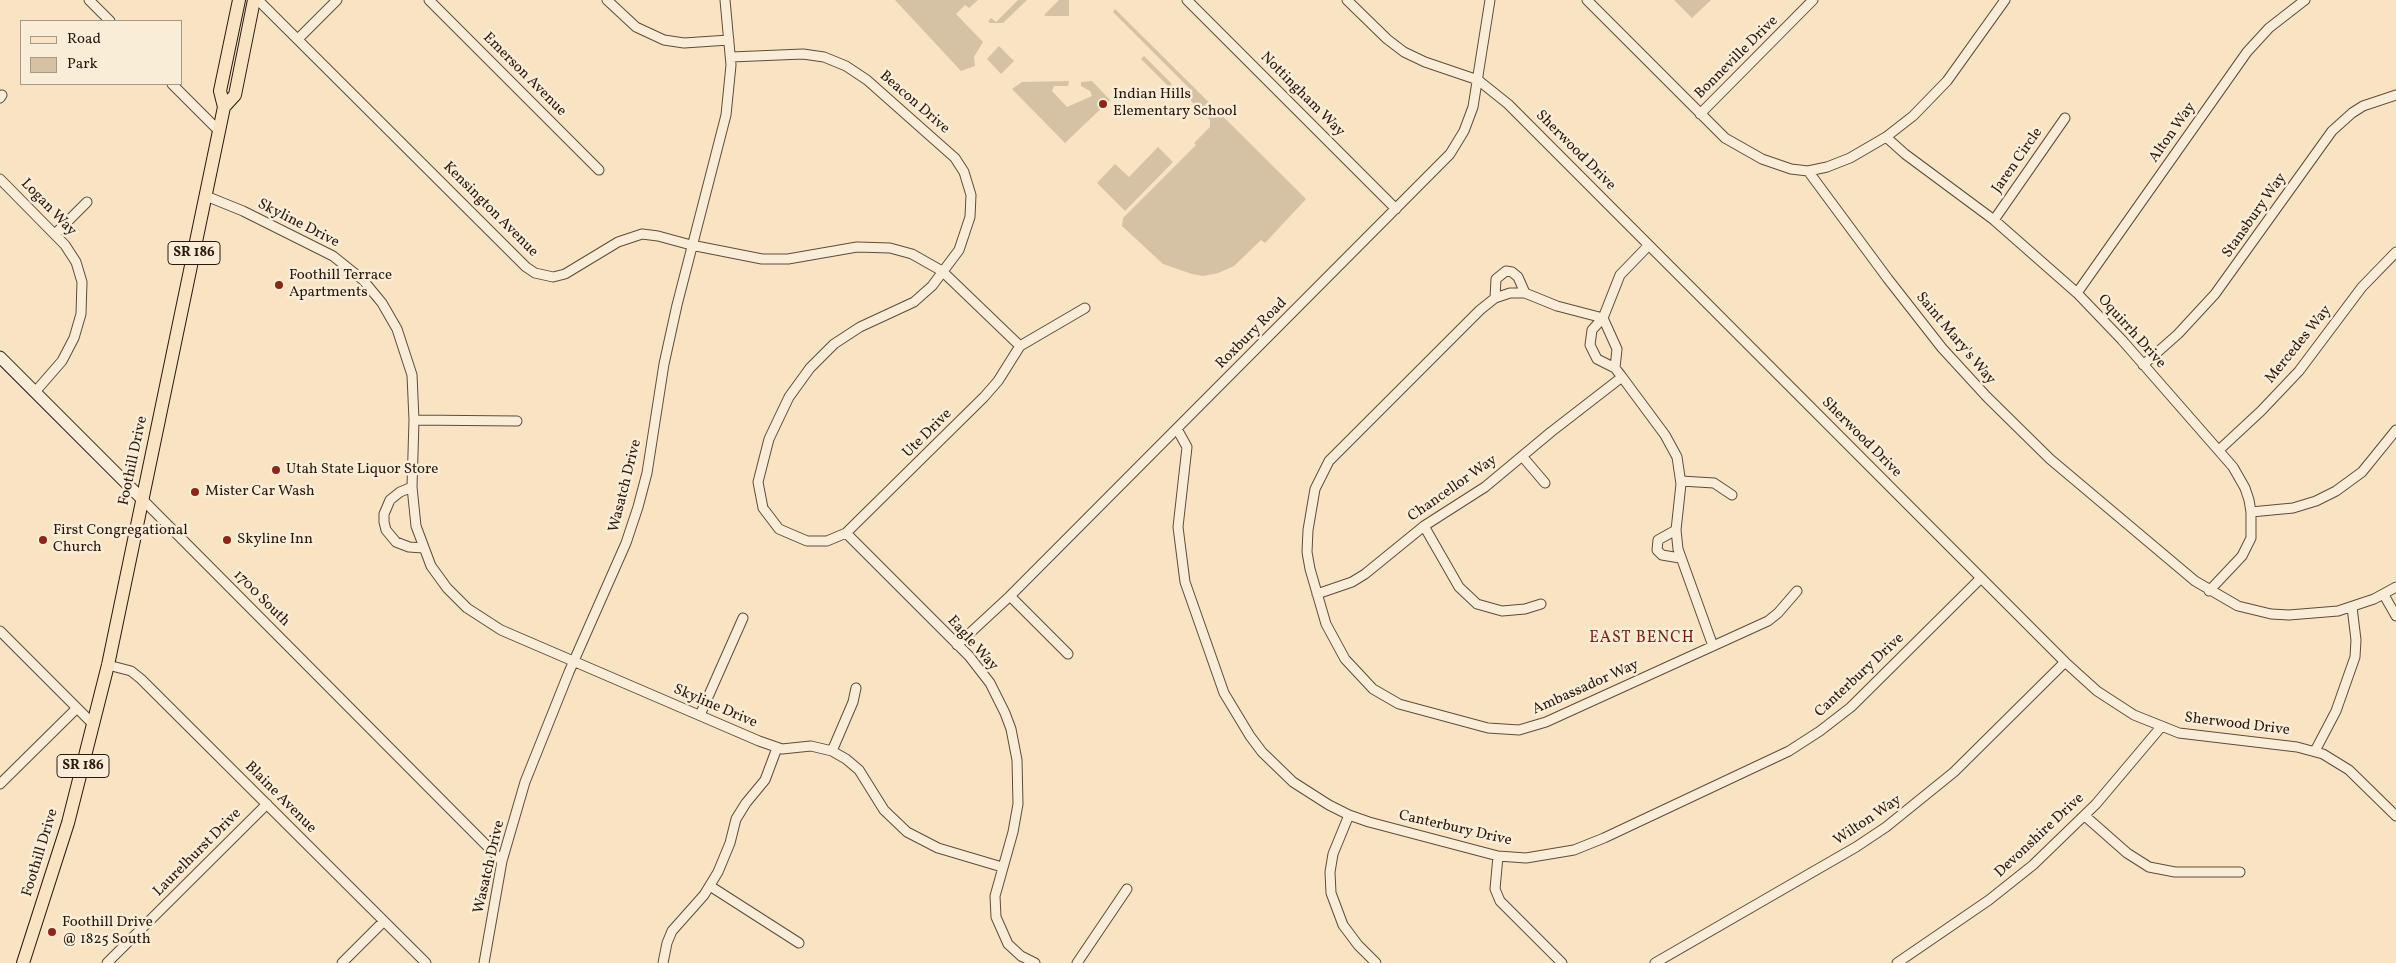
<!DOCTYPE html>
<html>
<head>
<meta charset="utf-8">
<style>
  body { margin:0 }
  #map { position:relative; width:2396px; height:963px; overflow:hidden; background:#f8e3c2; font-family:Vollkorn,serif }
  canvas { display:block }
  .legend { position:absolute; left:20px; top:20px; width:162px; height:65px; box-sizing:border-box; background:#faedd7; border:1px solid #a79887; margin:0; padding:6px 9px; list-style:none; font-size:15px; color:#2a190f }
  .legend li { display:flex; align-items:center; gap:10px; height:25px }
  .legend b { width:25px; border:1px solid #a79887 }
</style>
</head>
<body>
<div id="map">
<canvas width="2396" height="963"></canvas>
<ul class="legend">
<li><b style="height:6px;background:#f8e3c2"></b>Road</li>
<li><b style="height:14px;background:#d5c1a4"></b>Park</li>
</ul>
</div>
<script>
const g = document.querySelector('canvas').getContext('2d');
g.lineJoin = 'round';
function paint(path, color) {
  g.fillStyle = color;
  g.fill(path, 'evenodd');
}
function shape(rows) {
  const path = new Path2D();
  for (const r of rows) {
    path.moveTo(r[0], r[1]);
    for (let i = 2; i < r.length; i += 2) path.lineTo(r[i], r[i + 1]);
  }
  return path;
}
function stroke(path, color, width, dash) {
  g.strokeStyle = color;
  g.lineWidth = width;
  g.lineCap = dash ? 'butt' : 'round';
  g.setLineDash(dash || []);
  g.stroke(path);
}
function drawText(font, color, halo, rows, align = 'center') {
  g.font = font + ' Vollkorn,serif';
  g.lineWidth = 5;
  g.setLineDash([]);
  g.textBaseline = 'middle';
  g.strokeStyle = halo;
  g.fillStyle = color;
  for (const [text, x, y, turn = 0] of rows) {
    g.save();
    g.translate(x, y);
    g.rotate((+turn || 0) * Math.PI / 180);
    g.textAlign = isNaN(turn) ? turn : align;
    if (halo) g.strokeText(text, 0, 0);
    g.fillText(text, 0, 0);
    g.restore();
  }
}
const green = shape([
  [895,0,978,0,969,8,965,5,956,14,983,42,974,57,975,66,961,71],
  [1018,0,1027,0,1003,23,990,23,988,21,991,18,996,22],
  [1059,0,1069,0,1069,16,1046,16,1044,15],
  [1674,0,1711,0,1692,18],
  [1115,9,1306,199,1265,243,1261,240,1234,266,1218,273,1203,276,1192,274,1163,264,1122,226,1123,218,1196,145,1194,143,1210,127,1210,120,1191,101,1191,90,1113,12],
  [999,46,1014,61,1001,74,987,59],
  [1144,56,1171,83,1173,91,1141,59],
  [1069,81,1068,86,1054,86,1052,91,1067,107,1092,96,1090,91,1081,86,1081,82,1092,81,1110,100,1065,143,1012,89,1022,82],
  [1158,147,1173,162,1125,211,1097,183,1115,164,1129,177]
]);
const street = shape([
  [89,0,110,21],
  [258,0,526,267,535,273,553,277,565,274,618,242,642,234,658,236,691,245,762,259,788,259,857,247,890,248,912,254,942,271,1020,346],
  [429,0,599,170],
  [607,0,636,27,664,40,684,43,729,40],
  [1187,0,1396,209],
  [1347,0,1387,39,1404,52,1425,62,1478,80,1508,104,2065,662,2097,691,2134,715,2179,733,2297,747,2323,754,2349,770,2396,816],
  [1587,0,1725,138,1762,159,1791,169,1808,171,1827,167,1850,158,1886,137,1913,116,1947,81,2005,0],
  [298,39,337,0],
  [731,57,803,54,824,57,846,66,867,80,955,158,964,172,971,195,970,217,959,250,932,286,914,302,860,327,834,344,810,368,789,397,769,439,758,482,763,508,779,529,807,541,827,541,846,533,984,397,998,381,1020,346,1085,308],
  [172,84,219,131],
  [0,98,2,95],
  [1700,114,1813,0],
  [1886,137,1905,154,1994,220,2077,293,2122,340,2233,467,2245,488,2249,500,2251,512,2251,538,2242,556,2209,591],
  [1808,171,1888,279,1942,348,1987,397,2050,459,2195,581,2238,606,2271,614,2289,615,2338,611,2374,599,2396,587],
  [0,179,65,245,76,262,82,282,81,314,74,338,62,361,35,392],
  [206,196,243,211,333,256,363,280,382,303,397,329,412,375,414,420,412,487,416,526,431,566,447,588,467,608,501,630,759,741,782,749,811,746,832,751,846,759,859,770,884,810,907,832,938,848,1002,867],
  [1994,220,2065,118],
  [55,234,87,202],
  [1649,245,1620,275,1603,318,1592,330,1590,345,1597,359,1615,368,1622,377,1665,435,1677,457,1681,484,1676,530,1678,549,1713,646],
  [2077,293,2247,52,2269,28,2305,0],
  [1495,298,1496,279,1506,271,1512,272,1518,277,1525,293],
  [1603,318,1557,306,1525,293,1510,293,1495,298,1480,310,1329,461,1315,489,1308,530,1307,552,1310,569,1326,624,1345,659,1373,689,1399,704,1488,728,1519,730,1546,722,1768,621,1778,613,1797,591],
  [1603,318,1617,349,1615,368],
  [2143,365,2178,334,2215,294,2332,131,2352,113,2363,106,2396,95],
  [414,420,517,421],
  [1177,429,1187,447,1178,527,1185,582,1224,693,1250,736,1262,752,1293,782,1329,805,1349,815,1369,822,1498,856,1526,858,1574,850,1604,838,1789,751,1820,731,1851,707,1981,578],
  [2219,450,2261,411,2299,371,2362,287,2396,252],
  [1522,456,1545,483],
  [1681,481,1714,483,1732,495],
  [412,487,400,492,390,500,384,514,384,522,386,530,396,542,409,547,423,548],
  [142,499,502,861],
  [2251,512,2293,508,2316,501,2336,491,2362,472,2396,430],
  [1424,526,1459,587,1477,604,1502,611,1525,609,1541,604],
  [1676,530,1658,540,1657,550,1662,555,1680,558],
  [846,533,969,656,990,683,1005,713,1011,729,1017,760,1018,804,1013,832,995,896,996,917,1008,944,1021,956,1035,963],
  [1317,594,1352,582,1365,574,1424,526,1485,487,1551,432,1622,377],
  [2384,595,2396,616],
  [1010,596,1068,654],
  [0,631,94,725],
  [957,645,1010,596,1450,154,1464,131,1473,107,1490,0],
  [108,665,131,671,141,679,426,963],
  [700,715,743,618],
  [832,751,853,702,856,688],
  [2315,751,2336,711,2355,657,2356,640,2352,607],
  [0,784,77,708],
  [1349,815,1333,854,1330,872,1331,893,1343,925,1358,945,1376,963],
  [2085,816,2127,853,2149,867,2175,872,2240,872],
  [1498,856,1495,889,1500,901,1562,963],
  [710,886,799,943],
  [107,963,267,804],
  [342,963,384,921],
  [484,963,502,861,525,782,569,672,626,543,638,507,647,473,664,364,677,305,726,115,731,65,725,0],
  [663,963,667,943,672,931,704,895,718,872,730,843,736,819,746,803,765,780,777,748],
  [1077,963,1127,889],
  [1655,963,1856,847,1886,827,1954,772,2065,662],
  [1897,963,1989,900,2033,865,2096,804,2161,727]
]);
const secondary = shape([
  [0,357,142,499]
]);
const primary = shape([
  [224,107,235,95,254,0],
  [23,963,68,823,108,665,224,107,220,91,239,0]
]);
const markers = [
  [1103,104,5,"#8f2418"],
  [279,285,5,"#8f2418"],
  [276,470,5,"#8f2418"],
  [195,492,5,"#8f2418"],
  [43,540,5,"#8f2418"],
  [227,540,5,"#8f2418"],
  [52,932,5,"#8f2418"]
];
const shields = [
  [194,253,52],
  [83,766,52]
];
const shieldNames = [
  ["SR 186",194,253],
  ["SR 186",83,766]
];
const streetNames = [
  ["Bonneville Drive",1737,58,-45],
  ["Emerson Avenue",524,75,45],
  ["Nottingham Way",1302,95,45],
  ["Beacon Drive",914,103,41],
  ["Alton Way",2173,133,-55],
  ["Sherwood Drive",1575,151,45],
  ["Jaren Circle",2018,161,-55],
  ["Logan Way",48,208,46],
  ["Kensington Avenue",490,210,45],
  ["Stansbury Way",2255,216,-55],
  ["Skyline Drive",298,224,27],
  ["Oquirrh Drive",2131,332,48],
  ["Roxbury Road",1252,334,-45],
  ["Saint Mary's Way",1955,339,50],
  ["Mercedes Way",2299,345,-51],
  ["Ute Drive",928,434,-45],
  ["Sherwood Drive",1861,438,45],
  ["Foothill Drive",134,461,-78],
  ["Wasatch Drive",626,486,-76],
  ["Chancellor Way",1453,489,-35],
  ["1700 South",261,599,45],
  ["Eagle Way",972,644,48],
  ["Canterbury Drive",1860,676,-43],
  ["Ambassador Way",1586,688,-24],
  ["Skyline Drive",715,707,23],
  ["Sherwood Drive",2237,725,7],
  ["Blaine Avenue",280,798,45],
  ["Wilton Way",1868,821,-34],
  ["Canterbury Drive",1455,829,13],
  ["Devonshire Drive",2040,836,-43],
  ["Foothill Drive",41,853,-73],
  ["Laurelhurst Drive",198,853,-45],
  ["Wasatch Drive",490,867,-77]
];
const poiNames = [
  ["Indian Hills",1113,95],
  ["Elementary School",1113,112],
  ["Foothill Terrace",289,276],
  ["Apartments",289,293],
  ["Utah State Liquor Store",286,470],
  ["Mister Car Wash",205,492],
  ["First Congregational",53,531],
  ["Church",53,548],
  ["Skyline Inn",237,540],
  ["Foothill Drive",62,923],
  ["@ 1825 South",62,940]
];
const neighbourhoodNames = [
  ["EAST BENCH",1642,639]
];
paint(green, '#d5c1a4');
stroke(street, '#5e4c3c', 11);
stroke(secondary, '#2a190f', 13);
stroke(primary, '#2a190f', 14);
stroke(street, '#faedd7', 9);
stroke(secondary, '#faedd7', 11);
stroke(primary, '#f8e3c2', 12);
for (const [x, y, r, color] of markers) {
  const dot = new Path2D();
  dot.arc(x, y, r, 0, 2 * Math.PI);
  g.fillStyle = color;
  g.fill(dot);
  stroke(dot, '#faedd7', 2);
}
for (const [x, y, w] of shields) {
  const box = new Path2D();
  box.roundRect(x - w / 2, y - 11.5, w, 23, 4);
  g.fillStyle = '#faedd7';
  g.fill(box);
  stroke(box, '#2a190f', 1);
}
drawText('bold 14px', '#2a190f', null, shieldNames);
drawText('15px', '#2a190f', '#faedd7', streetNames);
drawText('15px', '#2a190f', '#faedd7', poiNames, 'left');
g.letterSpacing = '1px';
drawText('16px', '#7a1f14', '#faedd7', neighbourhoodNames);
g.letterSpacing = '0px';
</script>
</body>
</html>
